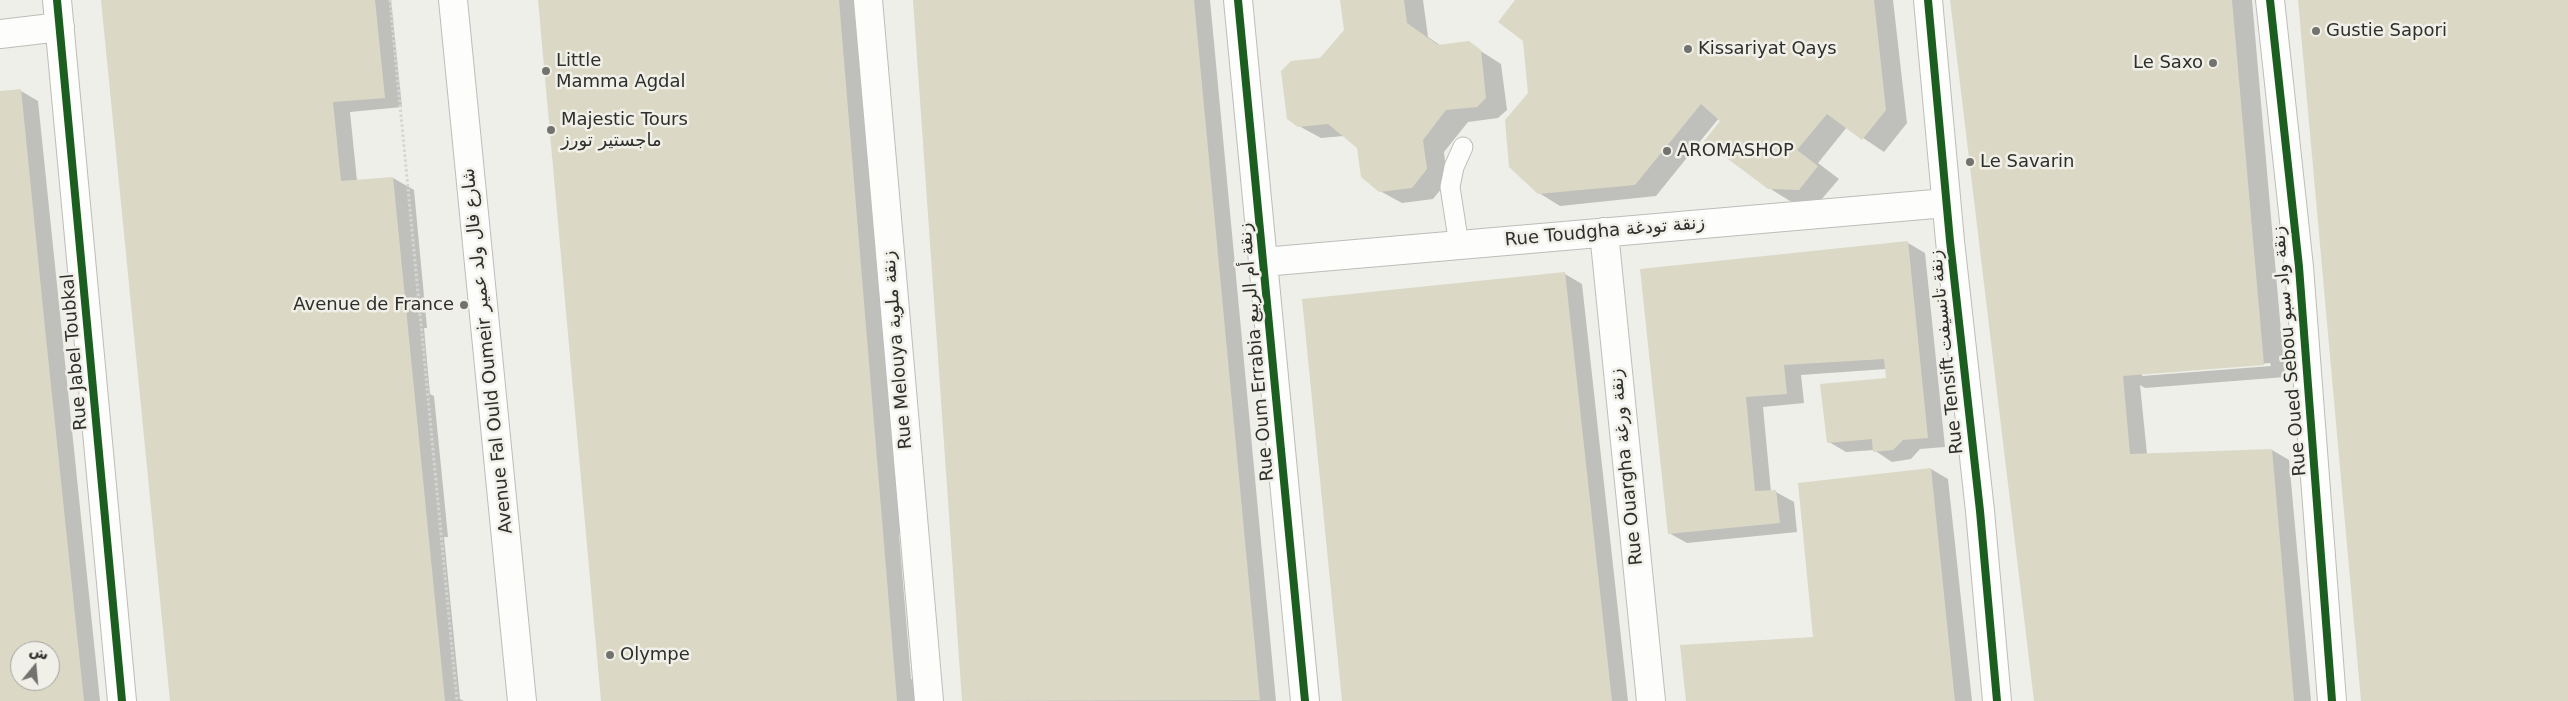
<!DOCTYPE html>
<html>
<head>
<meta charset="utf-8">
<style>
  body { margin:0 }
  #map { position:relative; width:2568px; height:701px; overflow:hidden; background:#efefea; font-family:"DejaVu Sans",Cairo,sans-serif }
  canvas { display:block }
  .north { position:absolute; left:10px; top:641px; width:50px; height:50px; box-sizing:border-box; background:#f1f0e8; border:1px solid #a3a29c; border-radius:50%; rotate:17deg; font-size:14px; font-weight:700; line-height:20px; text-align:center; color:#2e2e2b }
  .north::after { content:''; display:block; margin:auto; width:18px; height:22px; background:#72726e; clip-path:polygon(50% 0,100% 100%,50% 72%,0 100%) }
</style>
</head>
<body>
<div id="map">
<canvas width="2568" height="701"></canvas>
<div class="north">ش</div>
</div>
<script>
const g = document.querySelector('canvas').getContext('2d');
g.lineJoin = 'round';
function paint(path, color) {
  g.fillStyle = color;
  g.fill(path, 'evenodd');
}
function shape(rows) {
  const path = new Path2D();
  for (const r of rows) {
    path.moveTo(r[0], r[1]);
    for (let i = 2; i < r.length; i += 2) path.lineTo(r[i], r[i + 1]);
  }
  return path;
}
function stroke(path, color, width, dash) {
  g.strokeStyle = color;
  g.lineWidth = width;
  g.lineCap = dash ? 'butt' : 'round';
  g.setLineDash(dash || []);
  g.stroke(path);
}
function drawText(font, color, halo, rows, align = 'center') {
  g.font = font + ' "DejaVu Sans",Cairo,sans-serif';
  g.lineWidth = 5;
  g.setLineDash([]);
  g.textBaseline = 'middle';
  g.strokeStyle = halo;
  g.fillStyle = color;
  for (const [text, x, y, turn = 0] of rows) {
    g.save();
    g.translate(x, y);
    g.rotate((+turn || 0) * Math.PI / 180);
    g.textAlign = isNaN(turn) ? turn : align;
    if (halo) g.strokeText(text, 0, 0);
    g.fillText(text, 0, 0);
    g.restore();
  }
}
const shadow = shape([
  [102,0,391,0,402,107,350,112,357,181,393,178,414,190,427,328,424,328,430,394,434,396,448,537,444,537,460,699,464,701,171,701],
  [539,0,856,0,892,439,895,441,903,534,899,534,911,679,915,681,916,701,602,701],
  [914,0,1210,0,1276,701,964,701],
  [1342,0,1423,0,1428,37,1441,46,1468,43,1501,64,1507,110,1498,118,1468,122,1444,152,1447,182,1433,199,1402,203,1380,191,1358,147,1344,136,1321,138,1299,126,1321,59,1345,30],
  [1517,0,1893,0,1907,123,1884,152,1847,127,1818,163,1839,179,1820,201,1790,201,1769,188,1719,118,1656,196,1560,206,1539,193,1524,41],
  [1951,0,2252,0,2285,377,2145,388,2140,385,2147,454,2272,450,2289,460,2311,701,2035,701],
  [2270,363,2271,366,2142,376,2142,374],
  [21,91,38,101,100,701,0,701,0,93],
  [20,651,50,651,50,681,20,681],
  [1908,243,1925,253,1945,447,1920,449,1911,459,1892,462,1874,450,1846,452,1829,442,1888,379,1886,369,1801,375,1804,403,1763,407,1771,492,1776,492,1794,502,1797,532,1687,543,1669,533,1642,270],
  [1565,274,1582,284,1628,701,1343,701],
  [1931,469,1948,479,1972,701,1687,701,1814,638]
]);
const building = shape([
  [101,0,375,0,385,98,333,102,341,181,393,177,445,701,170,701],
  [538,0,839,0,897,701,601,701],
  [913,0,1194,0,1260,700,962,701],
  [1340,0,1404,0,1407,23,1438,45,1469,41,1481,50,1486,98,1477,107,1446,110,1423,140,1427,169,1412,188,1379,192,1361,177,1357,148,1328,124,1298,127,1287,119,1281,71,1291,61,1320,58,1344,30],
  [1515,0,1874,0,1886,110,1862,140,1827,114,1797,150,1818,166,1799,190,1768,189,1704,141,1720,121,1701,104,1635,185,1538,194,1509,167,1505,120,1528,93,1523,41,1498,22],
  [1950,0,2232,0,2264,365,2123,376,2130,454,2272,449,2294,701,2034,701],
  [2298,0,2568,0,2568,701,2361,701],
  [21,89,45,328,84,701,0,701,0,91],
  [20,651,50,651,50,681,20,681],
  [1908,241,1928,438,1903,440,1893,450,1873,452,1872,439,1827,443,1820,384,1886,378,1884,359,1784,365,1787,394,1746,397,1755,491,1776,490,1780,523,1668,534,1640,269],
  [1565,272,1612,701,1342,701,1302,299],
  [1931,468,1955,701,1686,701,1680,645,1813,637,1798,483]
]);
const path = shape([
  [390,0,457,701]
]);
const lane = shape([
  [1459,245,1450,187,1454,167,1463,147]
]);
const street = shape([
  [57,0,122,701],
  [868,0,929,701],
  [1238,0,1305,701],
  [1928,0,1950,241,1980,511,1997,701],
  [2270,0,2299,267,2332,701],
  [0,34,60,27],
  [1604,232,1651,701],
  [1263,262,1946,203]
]);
const secondary = shape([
  [453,0,522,701]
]);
const cycleway = shape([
  [57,0,122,701],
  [1238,0,1305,701],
  [1928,0,1950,241,1980,511,1997,701],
  [2270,0,2299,267,2332,701]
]);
const markers = [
  [2316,31,5,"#72726e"],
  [1688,49,5,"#72726e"],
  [2213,63,5,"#72726e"],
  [546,71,5,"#72726e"],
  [551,130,5,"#72726e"],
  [1667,151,5,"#72726e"],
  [1970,162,5,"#72726e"],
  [464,305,5,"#72726e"],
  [610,655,5,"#72726e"]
];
const poiNames = [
  ["Gustie Sapori",2326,31],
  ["Kissariyat Qays",1698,49],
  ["Little",556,61],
  ["Mamma Agdal",556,82],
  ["Le Saxo",2203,63,"right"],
  ["Majestic Tours",561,120],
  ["ماجستير تورز",561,141],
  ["AROMASHOP",1677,151],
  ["Le Savarin",1980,162],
  ["Avenue de France",454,305,"right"],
  ["Olympe",620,655]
];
const streetNames = [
  ["Rue Toudgha زنقة تودغة",1605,232,-5],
  ["Rue Melouya زنقة ملوية",898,350,-95],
  ["Avenue Fal Ould Oumeir شارع فال ولد عمير",488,351,-96],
  ["Rue Oued Sebou زنقة واد سبو",2290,351,-95],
  ["Rue Jabel Toubkal",75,352,-95],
  ["Rue Oum Errabia زنقة أم الربيع",1257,352,-95],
  ["Rue Tensift زنقة تانسيفت",1947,352,-96],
  ["Rue Ouargha زنقة ورغة",1627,467,-96]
];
paint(shadow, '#0003');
paint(building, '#dbd8c6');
stroke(lane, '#bcbcb9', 21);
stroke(street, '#bcbcb9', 30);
stroke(secondary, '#bcbcb9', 30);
stroke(path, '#d5d5d4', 3, [2.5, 2.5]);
stroke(lane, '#fdfdfc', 19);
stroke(street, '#fdfdfc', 28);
stroke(secondary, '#fdfdfc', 28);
stroke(cycleway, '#1b5e20', 8);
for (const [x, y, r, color] of markers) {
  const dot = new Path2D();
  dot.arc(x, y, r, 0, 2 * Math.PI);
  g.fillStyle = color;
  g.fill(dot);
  stroke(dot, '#f1f0e8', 2);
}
drawText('18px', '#2e2e2b', '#f1f0e8', poiNames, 'left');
drawText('18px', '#2e2e2b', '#f1f0e8', streetNames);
</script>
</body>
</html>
